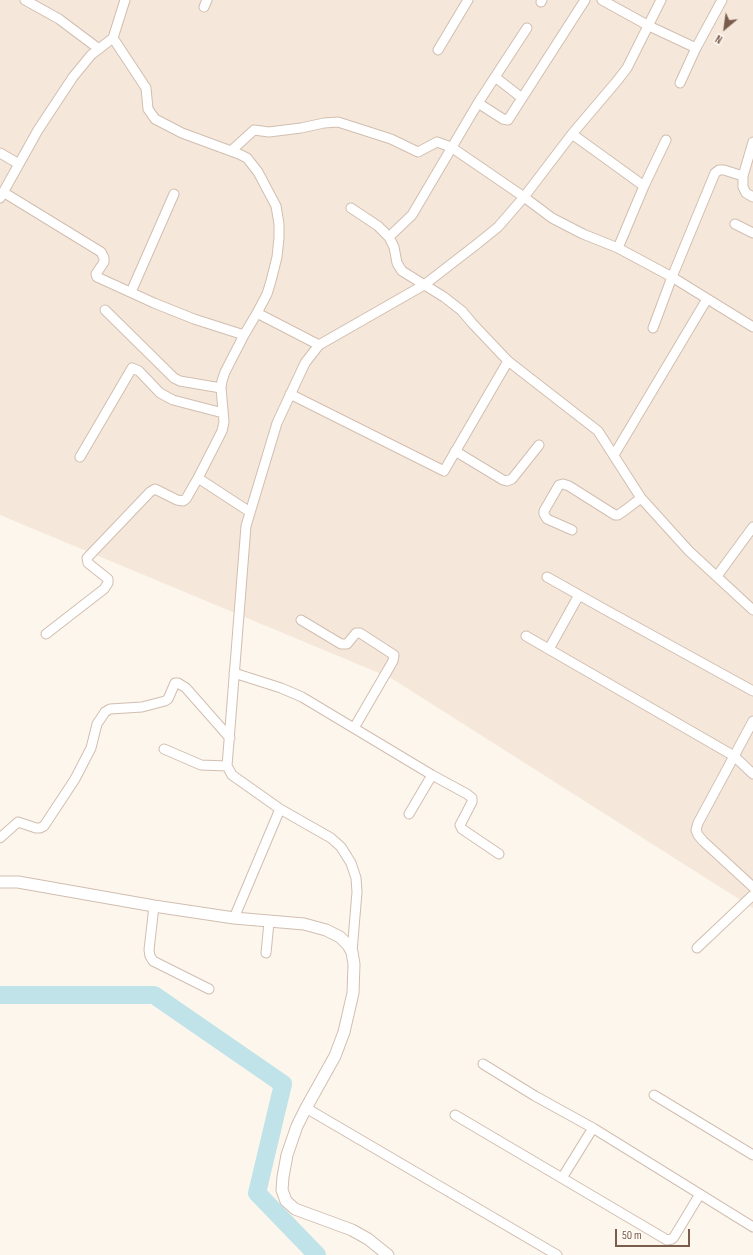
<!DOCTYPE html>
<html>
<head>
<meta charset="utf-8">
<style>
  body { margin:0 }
  #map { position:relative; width:753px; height:1255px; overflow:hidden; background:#fdf6ec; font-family:"Sofia Sans Condensed",sans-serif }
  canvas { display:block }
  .north { position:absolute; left:705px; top:8px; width:40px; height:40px; -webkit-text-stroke:3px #fffaf3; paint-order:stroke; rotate:209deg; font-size:11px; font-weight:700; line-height:16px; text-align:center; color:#7a5c4d }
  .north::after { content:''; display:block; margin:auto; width:14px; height:18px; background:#7a5c4d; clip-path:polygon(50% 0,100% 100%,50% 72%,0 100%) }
  .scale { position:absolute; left:615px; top:1229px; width:75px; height:18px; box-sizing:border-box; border:2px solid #7a5c4d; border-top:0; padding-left:5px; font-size:12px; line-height:14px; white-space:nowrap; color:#7a5c4d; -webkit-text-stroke:3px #fffaf3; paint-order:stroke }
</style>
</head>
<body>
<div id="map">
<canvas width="753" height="1255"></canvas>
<div class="north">N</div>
<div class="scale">50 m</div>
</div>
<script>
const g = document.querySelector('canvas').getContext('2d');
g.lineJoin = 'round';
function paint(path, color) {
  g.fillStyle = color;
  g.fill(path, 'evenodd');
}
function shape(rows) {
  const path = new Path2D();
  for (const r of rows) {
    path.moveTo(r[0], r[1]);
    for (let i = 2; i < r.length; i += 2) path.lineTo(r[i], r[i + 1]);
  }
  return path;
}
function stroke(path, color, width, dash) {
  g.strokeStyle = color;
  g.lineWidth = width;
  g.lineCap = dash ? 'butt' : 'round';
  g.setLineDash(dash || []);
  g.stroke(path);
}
const residential = shape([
  [0,0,753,0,753,908,391,678,0,515]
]);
const river = shape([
  [0,995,154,995,283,1084,257,1193,317,1255]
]);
const minor = shape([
  [25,0,59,19,99,49],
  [602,0,649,26,696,48],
  [541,2,542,0],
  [204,7,207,0],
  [438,50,468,0],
  [495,77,522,98],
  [680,83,696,48,722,0],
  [478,103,503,119,508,120,585,0],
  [572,134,644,186],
  [753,142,743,176,743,187,746,193,753,197],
  [231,151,254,130,269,132,301,128,324,123,338,122,391,139,418,152,437,142,451,147,524,197,552,218,583,234,618,248,672,277,753,327],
  [0,153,19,164],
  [3,192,101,252,104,258,104,262,96,274,97,277,154,303,194,319,244,335,257,313,267,294,271,281,277,257,279,238,279,224,276,206,258,172,247,158,239,154,182,133,155,119,148,109,146,88,113,38],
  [0,198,38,130,73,77,91,55,113,38,125,0],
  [351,208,378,226,389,237,394,247,397,263,402,271,444,297,462,311,472,323,508,361,598,431,641,498,689,551,753,610],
  [735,224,753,233],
  [389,237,412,215,478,103,527,28],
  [618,248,644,186,666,140],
  [131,292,174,194],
  [105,310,174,378,180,381,221,388],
  [257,313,319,345],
  [653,328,672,277,715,173,719,170,724,170,743,176],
  [244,335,225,372,222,381,221,388,224,422,222,431,198,478,250,512],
  [290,394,444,471,508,361],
  [455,451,503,480,507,481,512,479,539,445],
  [614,455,707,299],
  [80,457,132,368,139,371,160,393,173,400,223,413],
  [572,530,547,519,544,514,544,511,559,485,563,484,569,486,615,515,618,515,624,511,641,498],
  [717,576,753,527],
  [547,577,604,609,753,691],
  [301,620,341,644,347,644,356,633,360,633,394,655,393,661,354,728],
  [46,634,104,589,108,583,108,579,88,563,87,558,150,492,155,489,177,500,183,501,186,499,198,478],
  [526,636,734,756,753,774],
  [549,649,579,595],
  [234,673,281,688,302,697,432,775,467,794,472,798,472,802,460,825,462,829,499,854],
  [753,721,698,823,696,830,698,835,703,841,753,887],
  [164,749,201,765,227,766],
  [409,814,432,775],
  [0,838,18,822,36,828,40,828,44,826,75,779,91,748,97,724,105,712,110,709,142,707,165,701,168,699,175,683,178,683,186,688,230,738],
  [154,906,149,950,150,956,153,961,209,989],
  [234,918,280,809],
  [697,948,753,895],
  [352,952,357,892,356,878,351,863,341,847,331,838,280,809,232,775,227,766,246,526,277,423,305,363,319,345,424,285,477,244,498,227,524,197,572,134,617,81,627,68,661,0],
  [266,953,269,922],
  [483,1064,535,1096,593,1128,753,1227],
  [654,1095,753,1155],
  [306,1108,557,1255],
  [455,1115,667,1240,672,1239,674,1237,700,1194],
  [562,1178,593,1128]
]);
const tertiary = shape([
  [0,882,18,882,154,906,234,918,304,924,326,930,340,937,348,945,352,952,354,964,353,993,344,1032,335,1056,306,1108,297,1126,287,1155,283,1177,282,1190,286,1201,295,1209,352,1230,368,1239,388,1255]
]);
paint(residential, '#f5e8da');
stroke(river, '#bfe3e8', 18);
stroke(minor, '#d1beb0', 11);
stroke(tertiary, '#d1beb0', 13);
stroke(minor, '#fff', 9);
stroke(tertiary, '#fff', 11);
</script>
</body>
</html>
